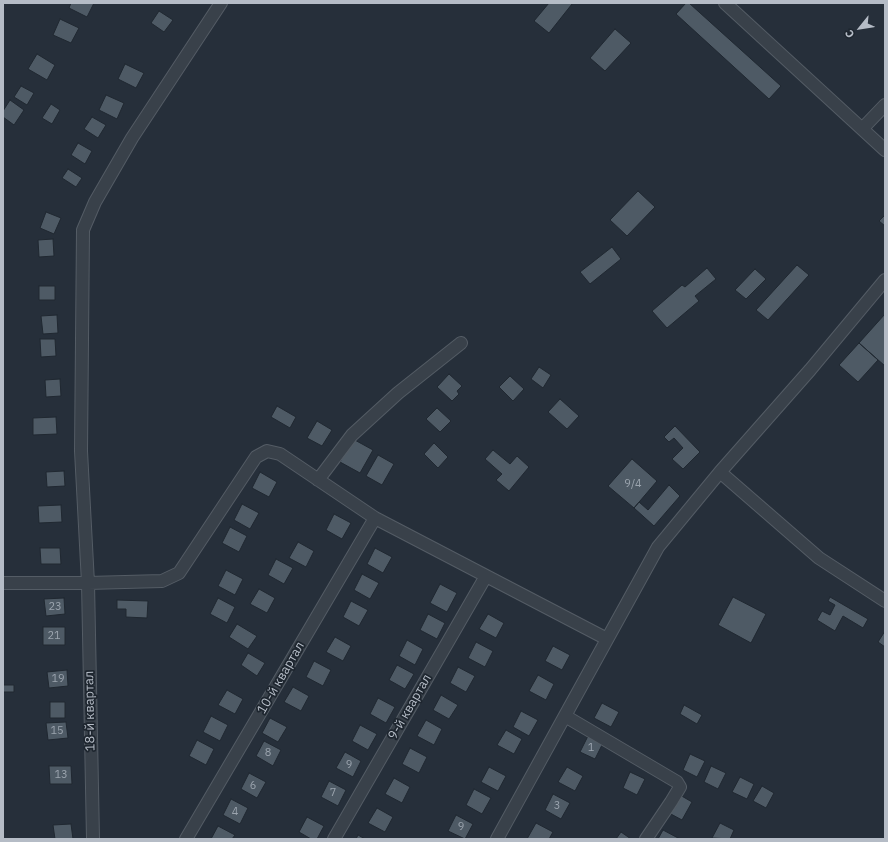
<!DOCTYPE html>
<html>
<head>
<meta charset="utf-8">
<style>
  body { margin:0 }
  #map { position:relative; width:888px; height:842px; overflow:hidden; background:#262f3a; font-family:"IBM Plex Sans",sans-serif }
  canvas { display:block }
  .frame { position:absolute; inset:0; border:4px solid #b5bcc6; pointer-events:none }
  .north { position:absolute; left:840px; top:8px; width:40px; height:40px; -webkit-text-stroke:3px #1e262f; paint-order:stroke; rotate:240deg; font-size:11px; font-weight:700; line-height:16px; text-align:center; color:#b5bcc6 }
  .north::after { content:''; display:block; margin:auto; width:14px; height:18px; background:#b5bcc6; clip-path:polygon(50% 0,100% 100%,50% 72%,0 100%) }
</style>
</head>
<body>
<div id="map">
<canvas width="888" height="842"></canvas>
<div class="frame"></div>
<div class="north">С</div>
</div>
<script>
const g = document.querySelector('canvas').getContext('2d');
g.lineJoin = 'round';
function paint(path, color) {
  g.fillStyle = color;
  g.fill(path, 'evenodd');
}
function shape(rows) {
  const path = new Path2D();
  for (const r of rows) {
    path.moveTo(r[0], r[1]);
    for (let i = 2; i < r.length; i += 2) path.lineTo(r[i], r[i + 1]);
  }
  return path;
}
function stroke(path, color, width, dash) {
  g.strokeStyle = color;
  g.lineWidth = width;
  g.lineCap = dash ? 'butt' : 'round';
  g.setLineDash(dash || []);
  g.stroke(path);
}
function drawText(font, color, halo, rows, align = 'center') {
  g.font = font + ' "IBM Plex Sans",sans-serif';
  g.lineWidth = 3.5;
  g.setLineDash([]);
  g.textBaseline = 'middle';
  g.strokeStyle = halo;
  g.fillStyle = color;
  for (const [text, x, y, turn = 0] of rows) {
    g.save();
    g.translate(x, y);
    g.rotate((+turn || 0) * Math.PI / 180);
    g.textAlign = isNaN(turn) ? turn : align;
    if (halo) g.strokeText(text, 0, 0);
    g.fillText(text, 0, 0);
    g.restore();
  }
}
const building = shape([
  [71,3,94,3,87,17,69,8,71,3],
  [549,3,571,3,572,4,549,33,534,21,549,3],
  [686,3,689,3,781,86,769,99,676,14,686,3],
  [159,11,173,20,164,32,151,23,159,11],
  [60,19,79,28,71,43,53,35,60,19],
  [615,29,631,43,605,71,590,58,615,29],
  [37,54,55,65,47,80,28,69,37,54],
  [125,64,144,73,136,88,118,79,125,64],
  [21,86,34,93,27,105,14,97,21,86],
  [106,95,124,103,117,119,99,110,106,95],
  [10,100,24,110,14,125,3,117,3,111,10,100],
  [51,104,60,110,52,124,42,118,51,104],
  [92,117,106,125,98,138,84,129,92,117],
  [78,143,92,151,85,164,71,155,78,143],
  [68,169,82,178,76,187,62,178,68,169],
  [638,191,655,207,627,236,610,220,638,191],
  [46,212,61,218,54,234,40,228,46,212],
  [885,215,885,226,879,221,885,215],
  [53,239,54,256,39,257,38,240,53,239],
  [612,247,621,259,590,284,580,272,612,247],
  [797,265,809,275,768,320,756,310,797,265],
  [707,268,716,279,695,296,699,301,667,328,652,311,682,285,685,287,707,268],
  [755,269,766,279,746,299,735,290,755,269],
  [39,286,55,286,55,300,39,300,39,286],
  [885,314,885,366,859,343,885,314],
  [57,315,58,333,43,334,41,316,57,315],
  [40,339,55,339,56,356,41,357,40,339],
  [859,343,878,360,858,382,839,365,859,343],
  [539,367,551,375,543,388,531,379,539,367],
  [449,374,462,386,457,391,459,394,452,401,437,387,449,374],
  [510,376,524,389,513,401,499,387,510,376],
  [60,379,61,396,46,397,45,380,60,379],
  [560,399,579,416,567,429,548,412,560,399],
  [277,406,296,417,290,428,271,417,277,406],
  [437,408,451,421,440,432,426,419,437,408],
  [56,417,57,434,33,435,33,418,56,417],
  [317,421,332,430,322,446,307,438,317,421],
  [675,426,700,452,683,469,672,459,683,448,674,438,669,442,664,437,675,426],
  [353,439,373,450,360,473,340,462,353,439],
  [434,443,448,457,438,468,424,454,434,443],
  [493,450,510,464,517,456,529,467,509,491,496,480,502,474,485,459,493,450],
  [378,455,394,464,382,485,366,476,378,455],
  [632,459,657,481,634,508,608,486,632,459],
  [64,471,65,486,47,487,46,472,64,471],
  [260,472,277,482,269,497,252,488,260,472],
  [669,485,680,496,654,526,634,508,639,502,648,510,669,485],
  [242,504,259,513,250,529,234,520,242,504],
  [61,505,62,522,39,523,38,506,61,505],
  [334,514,351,523,342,539,326,530,334,514],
  [230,527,247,536,239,552,222,543,230,527],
  [298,542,314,551,306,567,289,558,298,542],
  [40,548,60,548,61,564,41,564,40,548],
  [375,548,392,557,383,573,367,564,375,548],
  [276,559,293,568,284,584,268,575,276,559],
  [226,570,243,579,235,595,218,586,226,570],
  [362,574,379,583,370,599,354,590,362,574],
  [440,584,457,593,447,612,430,603,440,584],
  [259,589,275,598,267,613,250,604,259,589],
  [733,597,766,614,751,643,718,625,733,597],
  [830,597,868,619,863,628,843,616,835,631,817,620,822,611,830,615,835,605,828,601,830,597],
  [64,598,65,614,46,616,44,599,64,598],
  [218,598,235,607,227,623,210,614,218,598],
  [117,600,148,601,147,618,126,617,126,609,117,609,117,600],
  [351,601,368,610,359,626,343,617,351,601],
  [428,614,445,623,437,639,420,630,428,614],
  [488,614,504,623,496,638,479,629,488,614],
  [237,624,257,636,248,649,229,637,237,624],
  [43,627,65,627,65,645,43,645,43,627],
  [885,631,885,647,878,642,885,631],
  [335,637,351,646,343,661,326,652,335,637],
  [407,640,423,649,415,665,399,656,407,640],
  [476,642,493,651,485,667,468,658,476,642],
  [553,646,570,655,562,670,545,661,553,646],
  [248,653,265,663,257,676,241,665,248,653],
  [314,661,331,670,323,686,306,677,314,661],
  [397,665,414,674,405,689,389,680,397,665],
  [458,667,475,676,466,692,450,683,458,667],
  [67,670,68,686,49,688,47,672,67,670],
  [538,675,554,684,546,700,529,691,538,675],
  [3,685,14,685,14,692,3,692,3,685],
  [293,687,309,696,301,711,284,702,293,687],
  [227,690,243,699,235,714,218,705,227,690],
  [441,695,458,705,449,719,433,710,441,695],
  [378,698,395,707,386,723,370,714,378,698],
  [50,702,65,702,65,718,50,718,50,702],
  [602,703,619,712,611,727,594,718,602,703],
  [684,705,702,715,697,724,680,714,684,705],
  [521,711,538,720,529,736,513,727,521,711],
  [211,716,228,725,220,741,203,732,211,716],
  [270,718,287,727,278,742,262,733,270,718],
  [426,720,442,729,434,745,417,736,426,720],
  [66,722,68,738,48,740,46,723,66,722],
  [360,725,377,734,368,750,352,741,360,725],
  [506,730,522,739,514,754,497,745,506,730],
  [588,736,603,743,595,759,580,752,588,736],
  [197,740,214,749,206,765,189,756,197,740],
  [264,741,281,750,273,766,256,756,264,741],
  [410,748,427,757,419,773,402,764,410,748],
  [345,752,361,761,353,777,336,768,345,752],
  [690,754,705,761,697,777,683,770,690,754],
  [49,766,71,766,72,784,50,784,49,766],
  [711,766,726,773,718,789,704,782,711,766],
  [489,767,506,776,498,791,481,782,489,767],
  [567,767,583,776,575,791,558,782,567,767],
  [630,772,645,779,637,795,623,788,630,772],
  [249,773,266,782,257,798,241,789,249,773],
  [740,777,754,784,747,799,732,792,740,777],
  [394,778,410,787,402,803,385,794,394,778],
  [329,781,346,790,338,806,321,797,329,781],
  [762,786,774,793,766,808,753,801,762,786],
  [474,789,491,798,482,814,466,805,474,789],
  [553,794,570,803,561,819,545,810,553,794],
  [680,795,692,802,682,820,669,813,680,795],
  [231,799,248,808,240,824,223,815,231,799],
  [377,808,393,817,385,832,368,823,377,808],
  [456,815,473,824,465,839,448,831,456,815],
  [307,817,324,826,317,839,311,839,299,832,307,817],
  [536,823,553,832,549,839,527,839,536,823],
  [720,823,734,830,730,839,712,838,720,823],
  [71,824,73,839,55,839,53,825,71,824],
  [218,826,235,835,232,839,211,839,218,826],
  [663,830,680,839,658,839,663,830],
  [621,832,631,839,616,839,621,832],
  [358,835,365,839,356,839,358,835]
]);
const minor = shape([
  [725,3,885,150],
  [862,129,885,105],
  [720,472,819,558,885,601],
  [318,480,352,435,398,393,461,343],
  [3,583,88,583,162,581,179,573,256,457,267,451,280,454,375,518,607,639],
  [565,716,677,782,680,787,671,802,646,839],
  [93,839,88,583,81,451,83,230,95,202,132,138,221,3],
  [186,839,375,518],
  [334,839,486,576],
  [497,839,658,547,720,472,810,370,885,280]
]);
const numberNames = [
  ["9/4",633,484],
  ["23",55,607],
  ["21",54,636],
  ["19",58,679],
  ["15",57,731],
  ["1",591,748],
  ["8",268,753],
  ["9",349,765],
  ["13",61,775],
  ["6",253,786],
  ["7",333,793],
  ["3",557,806],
  ["4",235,812],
  ["9",461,827]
];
const streetNames = [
  ["10-й квартал",281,678,-60],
  ["9-й квартал",410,707,-60],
  ["18-й квартал",90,711,-91]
];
paint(building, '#4e5a65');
stroke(building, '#202831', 1);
stroke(minor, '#545c65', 14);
stroke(minor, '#39414a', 12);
drawText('11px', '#9ba4ae', null, numberNames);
drawText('13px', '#b5bcc6', '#1e262f', streetNames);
</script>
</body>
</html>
